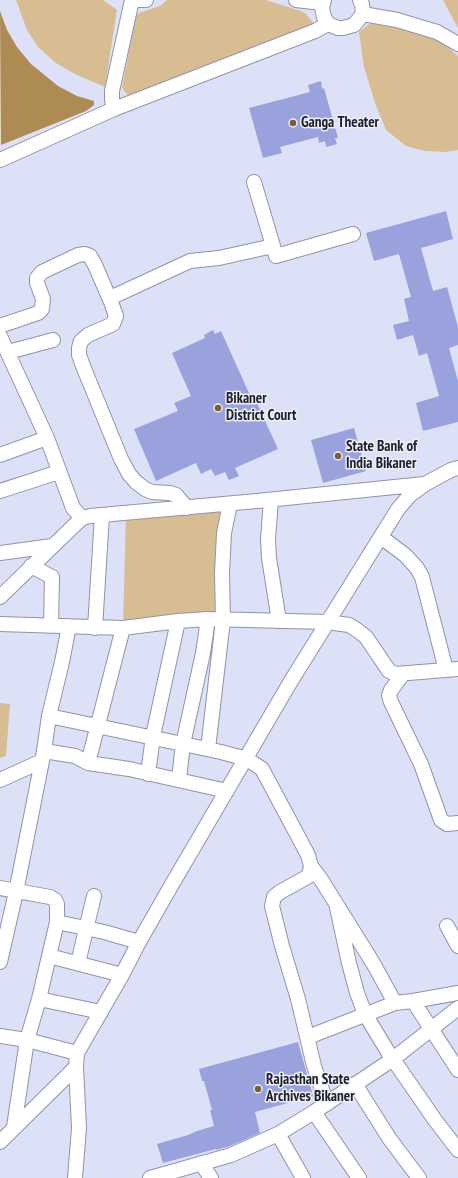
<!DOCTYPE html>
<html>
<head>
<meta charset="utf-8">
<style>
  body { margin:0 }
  canvas { display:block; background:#dde1f7 }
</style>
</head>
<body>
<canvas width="458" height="1178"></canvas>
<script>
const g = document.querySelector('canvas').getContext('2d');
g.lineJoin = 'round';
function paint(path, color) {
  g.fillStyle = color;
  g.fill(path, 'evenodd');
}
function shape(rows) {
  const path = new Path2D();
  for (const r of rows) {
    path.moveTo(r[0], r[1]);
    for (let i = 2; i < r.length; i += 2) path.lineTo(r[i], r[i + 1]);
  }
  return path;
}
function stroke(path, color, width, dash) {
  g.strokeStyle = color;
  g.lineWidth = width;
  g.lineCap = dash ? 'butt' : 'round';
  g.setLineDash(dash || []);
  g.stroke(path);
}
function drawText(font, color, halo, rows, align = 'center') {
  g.font = font + ' "PT Sans Narrow",sans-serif';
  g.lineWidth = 3;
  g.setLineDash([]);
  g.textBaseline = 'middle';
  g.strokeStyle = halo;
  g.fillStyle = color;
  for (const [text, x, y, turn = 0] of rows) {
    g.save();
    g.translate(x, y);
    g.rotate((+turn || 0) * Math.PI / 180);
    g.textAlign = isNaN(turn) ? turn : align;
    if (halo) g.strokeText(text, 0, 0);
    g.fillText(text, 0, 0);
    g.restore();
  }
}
const green = shape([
  [16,0,103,0,117,10,105,87,75,74,56,63,38,47,27,30],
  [167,0,266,0,301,11,306,14,315,25,132,97,128,95,124,91,122,87,136,16,139,13,160,6],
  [443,0,458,0,458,28],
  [387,23,434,36,458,56,458,150,446,152,425,151,406,146,386,130,375,103,364,67,359,32,369,24],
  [230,504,223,620,123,628,126,513],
  [0,703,10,704,6,756,0,758]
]);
const water = shape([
  [0,11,7,30,17,47,31,64,58,86,77,96,94,101,94,105,86,111,1,145]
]);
const building = shape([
  [321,81,322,89,324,88,338,138,335,138,337,144,326,147,325,141,319,143,318,137,280,147,282,153,263,158,249,108,310,92,308,85],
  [446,211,453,239,421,248,433,291,447,287,458,327,458,345,449,348,458,381,458,422,423,431,416,403,439,396,427,353,419,356,413,335,397,340,393,325,409,321,404,299,411,297,399,254,374,261,366,233],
  [213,330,215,334,221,331,253,402,256,401,278,449,235,468,239,476,229,480,225,472,215,476,211,469,201,474,196,463,156,481,134,429,178,411,174,403,191,396,172,353,205,338,204,335],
  [354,428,366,471,323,483,311,440],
  [298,1042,313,1096,255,1112,260,1133,230,1146,216,1150,216,1149,163,1163,157,1144,188,1135,197,1131,214,1126,210,1110,212,1110,204,1081,202,1081,199,1069]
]);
const minor = shape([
  [134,0,146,0],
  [296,0,322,3],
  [324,0,322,8,324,17,328,24,338,28,343,28,354,25,363,14,362,4,360,0],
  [363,14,397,20,437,32,458,44],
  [114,109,112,100,112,91,132,0],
  [0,160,114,109,315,31,328,24],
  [254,182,276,256,353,234],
  [110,298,190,261,219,258,273,246],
  [0,326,38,313,42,309,43,299,37,283,37,278,42,272,78,255,85,254,90,256,95,265,111,302,116,316,113,324,88,335,81,341,79,348,79,355,83,366,121,459,129,474,136,482,145,489,152,492,170,493,176,495,187,508],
  [0,336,47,438,73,508,82,518],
  [8,352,53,340],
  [0,455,47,438],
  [0,491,59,472],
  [271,500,268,539,269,558,279,621],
  [381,537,405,555,417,568,422,577,446,670],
  [0,553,52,546],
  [31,566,52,577,51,626],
  [0,597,82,518,90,516,257,501,424,484],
  [0,624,123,628,178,621,208,619,327,622,349,625,357,630,366,637,389,671,396,674,458,669],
  [69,626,62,662,49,716,44,751,75,756,88,763,123,628],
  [95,628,102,515],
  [403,674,391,690,389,695,391,702,421,764,441,820,447,824,458,823],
  [49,716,221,752,247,759,262,769,308,855,311,866,309,876,280,892,274,897,272,906,282,946,298,999,314,1066,327,1104],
  [208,749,223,620,222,573,224,533,230,504],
  [88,763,129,769,227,791],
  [148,774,153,736,178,621],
  [179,779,183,744,203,653,208,619],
  [0,780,42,761],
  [311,866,322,881,373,963,395,1003,413,1001,458,1070],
  [0,888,50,897,55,900,57,904,57,922,49,956,39,999,27,1040,14,1127],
  [336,903,349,963,357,993,365,1014,388,1052,435,1120,458,1150],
  [57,922,104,932,139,942],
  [447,926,458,946],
  [49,956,122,975],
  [0,962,16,892,44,751],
  [78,963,94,896],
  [39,999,101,1012],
  [413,1001,458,993],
  [0,1036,27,1040,77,1053],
  [308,1037,395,1003],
  [355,1084,389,1138,419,1178],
  [314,1112,359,1178],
  [278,1134,303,1178],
  [0,1142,76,1067,77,1053,122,975,139,942,171,886,291,681,398,509,410,495,425,484,451,470,458,468],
  [201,1163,211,1178],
  [75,1178,79,1128,76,1067],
  [150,1178,231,1155,278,1134,314,1112,393,1059,458,1008]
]);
const markers = [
  [293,123,4,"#7b5f32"],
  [218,408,4,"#7b5f32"],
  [338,456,4,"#7b5f32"],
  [258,1089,4,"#7b5f32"]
];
const poiNames = [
  ["Ganga Theater",301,123],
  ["Bikaner",226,399],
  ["District Court",226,416],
  ["State Bank of",346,447],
  ["India Bikaner",346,464],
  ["Rajasthan State",266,1080],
  ["Archives Bikaner",266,1097]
];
paint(green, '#d9bd92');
paint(water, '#ae8b52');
paint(building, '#9aa2de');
stroke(minor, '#9094a8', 16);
stroke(minor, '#fff', 14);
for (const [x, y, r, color] of markers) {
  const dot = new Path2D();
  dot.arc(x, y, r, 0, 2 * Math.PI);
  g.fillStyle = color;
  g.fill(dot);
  stroke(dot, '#eceefc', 1.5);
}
drawText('bold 15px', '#1f2028', '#eceefc', poiNames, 'left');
</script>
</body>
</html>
